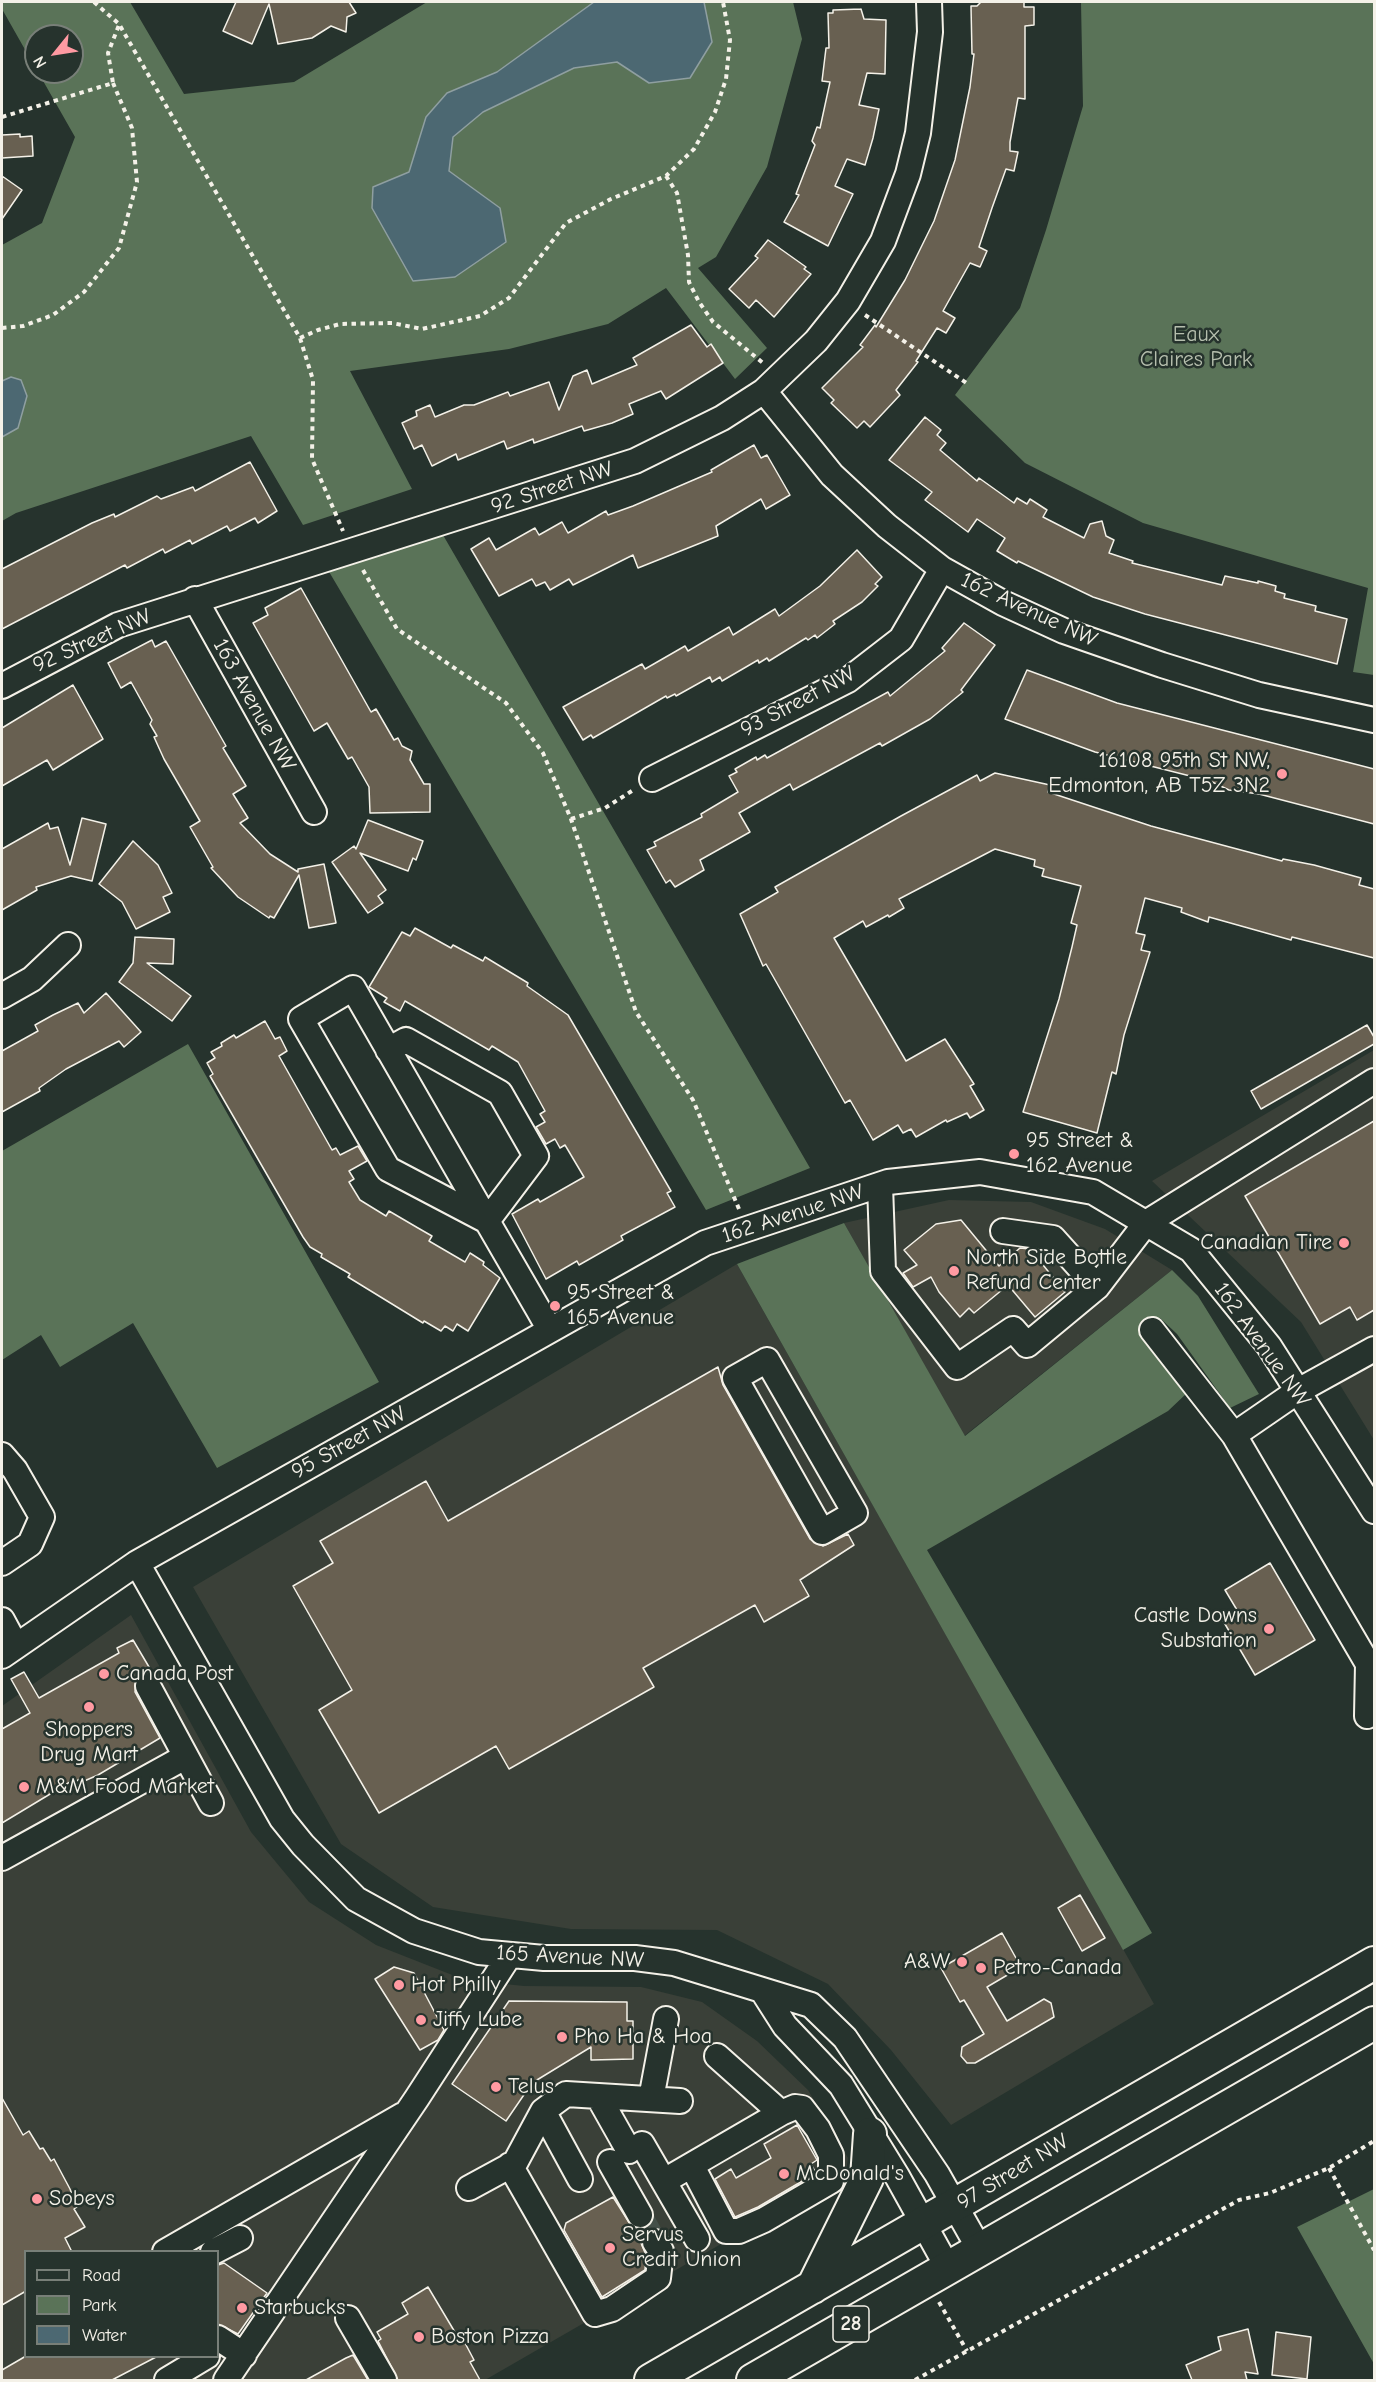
<!DOCTYPE html>
<html>
<head>
<meta charset="utf-8">
<style>
  body { margin:0 }
  #map { position:relative; width:1376px; height:2382px; overflow:hidden; background:#26332d; font-family:"Comic Neue",sans-serif }
  canvas { display:block }
  .frame { position:absolute; inset:0; border:3px solid #f4f1e8; pointer-events:none }
  .legend { position:absolute; left:24px; top:2250px; width:195px; height:108px; box-sizing:border-box; background:#26332d; border:2px solid #787f78; margin:0; padding:8px 10px; list-style:none; font-size:18px; color:#f4f1e8 }
  .legend li { display:flex; align-items:center; gap:12px; height:30px }
  .legend b { width:30px; border:2px solid #787f78 }
  .north { position:absolute; left:24px; top:24px; width:60px; height:60px; box-sizing:border-box; background:#26332d; border:2px solid #787f78; border-radius:50%; rotate:240deg; font-size:16px; font-weight:700; line-height:24px; text-align:center; color:#f4f1e8 }
  .north::after { content:''; display:block; margin:auto; width:21px; height:27px; background:#ff9aa2; clip-path:polygon(50% 0,100% 100%,50% 72%,0 100%) }
</style>
</head>
<body>
<div id="map">
<canvas width="1376" height="2382"></canvas>
<div class="frame"></div>
<ul class="legend">
<li><b style="height:8px;background:#26332d"></b>Road</li>
<li><b style="height:16px;background:#5a7358"></b>Park</li>
<li><b style="height:16px;background:#4c6872"></b>Water</li>
</ul>
<div class="north">N</div>
</div>
<script>
const g = document.querySelector('canvas').getContext('2d');
g.lineJoin = 'round';
function paint(path, color) {
  g.fillStyle = color;
  g.fill(path, 'evenodd');
}
function shape(rows) {
  const path = new Path2D();
  for (const r of rows) {
    path.moveTo(r[0], r[1]);
    for (let i = 2; i < r.length; i += 2) path.lineTo(r[i], r[i + 1]);
  }
  return path;
}
function stroke(path, color, width, dash) {
  g.strokeStyle = color;
  g.lineWidth = width;
  g.lineCap = dash ? 'butt' : 'round';
  g.setLineDash(dash || []);
  g.stroke(path);
}
function drawText(font, color, halo, rows, align = 'center') {
  g.font = font + ' "Comic Neue",sans-serif';
  g.lineWidth = 5;
  g.setLineDash([]);
  g.textBaseline = 'middle';
  g.strokeStyle = halo;
  g.fillStyle = color;
  for (const [text, x, y, turn = 0] of rows) {
    g.save();
    g.translate(x, y);
    g.rotate((+turn || 0) * Math.PI / 180);
    g.textAlign = isNaN(turn) ? turn : align;
    if (halo) g.strokeText(text, 0, 0);
    g.fillText(text, 0, 0);
    g.restore();
  }
}
const built = shape([
  [1374,1050,1374,1440,1301,1322,1152,1181],
  [949,1200,1031,1202,1105,1229,1172,1270,964,1436,844,1223],
  [737,1264,1154,2004,951,2125,891,2050,828,1984,717,1930,571,1929,433,1907,341,1844,193,1587],
  [131,1615,251,1832,309,1902,376,1945,465,1980,524,1986,641,1987,702,2002,757,2041,808,2090,848,2158,846,2172,485,2380,2,2380,2,1706],
  [26,2252,218,2252,218,2356,26,2356]
]);
const green = shape([
  [2,2,130,2,184,94,294,82,427,2,793,2,802,39,767,167,716,257,698,268,767,348,735,379,666,288,608,324,509,349,350,371,412,489,303,525,251,436,16,513,2,521,2,245,42,223,75,137,38,72,72,72,72,36,36,36,36,69,2,9],
  [1081,2,1374,2,1374,675,1353,672,1368,588,1143,523,1025,463,955,395,1020,308,1046,230,1083,106],
  [443,535,810,1168,706,1210,328,570],
  [188,1044,379,1382,217,1468,133,1323,60,1367,41,1335,2,1360,2,1151],
  [844,1223,965,1436,1172,1270,1198,1296,1259,1394,1230,1408,1177,1334,1160,1318,1143,1339,1187,1393,1168,1411,927,1550,1152,1933,1123,1950,737,1264],
  [1374,2189,1374,2364,1297,2227]
]);
const water = shape([
  [594,2,704,2,712,42,690,78,649,83,617,62,574,68,483,112,453,137,449,171,500,208,506,242,455,277,413,281,372,208,373,187,409,172,426,117,447,93,497,72,594,2],
  [11,377,21,380,27,396,18,428,2,437,2,381,11,377]
]);
const building = shape([
  [236,2,349,2,356,13,347,17,346,32,331,26,312,38,278,44,269,4,252,44,223,31,236,2],
  [981,2,1024,2,1024,7,1034,7,1034,25,1025,26,1025,99,1018,98,1010,142,1010,151,1018,152,1014,171,1006,169,992,208,979,247,987,251,980,267,970,263,943,311,955,318,946,333,937,328,916,361,918,362,896,390,900,395,870,427,864,421,857,428,831,403,834,400,822,388,863,347,860,345,875,325,876,327,905,280,934,221,955,160,970,87,974,54,972,54,971,6,977,6,981,2],
  [861,9,864,19,886,20,885,74,867,73,859,105,879,109,873,138,865,165,847,159,835,186,853,194,828,246,784,222,799,195,796,194,815,145,812,141,817,127,820,128,830,82,822,81,826,48,829,48,828,13,833,13,833,10,861,9],
  [20,134,20,137,32,136,33,156,2,158,2,135,20,134],
  [2,176,22,190,2,219,2,176],
  [768,240,806,267,804,269,811,274,774,317,756,300,749,308,729,289,758,258,755,256,768,240],
  [691,325,707,347,711,344,723,363,666,399,661,391,629,404,633,414,612,423,584,431,582,426,534,443,533,439,507,449,504,441,458,460,456,454,432,466,422,445,414,449,402,423,417,416,416,411,430,405,435,417,464,405,474,405,508,392,510,396,549,382,559,410,573,376,587,370,592,384,637,365,633,358,691,325],
  [925,417,941,430,937,435,946,443,940,450,977,481,979,478,1014,503,1017,498,1027,504,1030,499,1047,510,1043,517,1084,538,1090,524,1102,521,1106,536,1114,540,1109,553,1133,561,1132,563,1222,585,1225,576,1258,583,1258,581,1276,586,1275,591,1285,594,1284,598,1316,606,1315,611,1347,619,1337,664,1145,614,1093,597,1018,561,1017,563,997,551,1005,538,977,519,968,532,925,500,932,492,889,460,925,417],
  [754,445,761,458,767,455,790,495,766,509,761,499,716,526,718,536,638,568,633,555,573,585,569,579,550,590,545,582,536,586,532,579,499,596,471,549,489,538,496,550,535,528,539,535,562,522,568,533,606,511,608,515,633,506,712,472,711,470,754,445],
  [250,462,277,511,258,523,255,518,230,531,227,526,192,544,190,540,165,553,163,549,127,568,125,565,2,629,2,569,92,523,114,514,115,517,157,496,161,499,193,487,195,491,250,462],
  [857,550,882,577,875,584,878,586,862,602,833,621,835,624,817,638,815,635,808,640,806,638,769,661,767,658,759,663,758,660,722,681,720,677,712,682,710,677,676,696,675,694,667,698,666,696,593,738,591,735,583,740,563,707,642,664,645,669,685,646,688,651,729,627,733,635,775,609,779,616,820,586,857,550],
  [301,588,371,712,376,709,394,740,398,738,402,746,412,751,410,760,424,784,430,784,430,812,370,813,369,787,352,757,348,759,327,723,314,731,253,623,268,615,265,608,301,588],
  [964,623,995,645,961,690,963,692,930,719,882,746,880,743,793,790,790,784,739,813,750,832,700,860,704,870,675,887,670,880,666,883,647,850,656,846,654,842,702,817,701,814,738,792,729,776,737,772,735,769,756,757,757,760,765,755,767,758,888,692,890,696,945,651,942,648,964,623],
  [152,640,155,647,166,641,226,746,223,748,246,786,233,794,248,818,240,823,270,854,298,872,298,869,324,864,336,923,309,928,299,875,274,918,270,916,269,918,238,897,211,868,213,867,190,827,200,821,164,759,154,737,157,736,150,724,152,720,131,682,121,688,108,663,152,640],
  [1027,670,1117,703,1374,769,1374,824,1259,794,1229,790,1210,781,1095,752,1005,719,1027,670],
  [73,685,103,739,53,770,47,760,2,786,2,728,73,685],
  [995,773,1050,785,1048,792,1151,826,1282,861,1283,859,1314,865,1361,878,1359,885,1374,889,1374,958,1292,937,1291,940,1209,917,1208,922,1181,912,1182,908,1145,898,1136,933,1145,935,1141,950,1150,952,1124,1035,1116,1074,1112,1072,1097,1133,1076,1127,1023,1112,1059,999,1072,947,1077,925,1071,923,1081,886,1042,876,1044,869,1034,866,1035,860,995,849,899,899,904,908,889,917,888,915,866,927,863,921,834,938,906,1061,945,1039,974,1084,970,1086,984,1110,970,1118,967,1113,947,1122,946,1120,916,1137,911,1129,903,1133,898,1125,873,1140,850,1100,845,1103,766,964,763,966,740,914,778,892,775,887,901,816,977,775,980,781,995,773],
  [82,818,106,824,92,881,71,876,36,887,37,890,2,910,2,849,48,823,50,829,58,827,70,865,82,818],
  [368,820,423,841,416,860,413,858,408,871,360,853,386,890,378,896,383,903,368,913,332,862,354,846,356,849,368,820],
  [133,841,158,865,172,893,163,897,170,912,136,929,122,902,99,884,133,841],
  [415,928,451,948,453,945,483,961,485,957,528,983,527,986,568,1015,671,1191,667,1193,675,1207,621,1236,623,1240,579,1265,577,1261,546,1279,512,1214,538,1199,540,1202,584,1177,565,1145,560,1148,555,1139,546,1144,536,1127,545,1122,540,1114,545,1111,518,1062,492,1046,489,1050,405,1001,400,1011,384,1002,387,998,369,987,402,932,410,936,415,928],
  [135,937,174,939,173,964,147,963,191,996,172,1021,119,982,133,963,135,937],
  [106,993,141,1032,124,1047,119,1041,66,1069,39,1088,40,1091,2,1112,2,1051,38,1031,35,1025,53,1015,78,1003,84,1013,106,993],
  [265,1021,275,1039,280,1037,287,1051,279,1056,332,1150,336,1148,340,1155,358,1146,367,1161,349,1171,354,1179,349,1182,360,1200,386,1216,389,1211,418,1228,432,1236,429,1241,465,1262,470,1253,484,1262,483,1265,500,1278,468,1331,457,1324,453,1331,445,1326,441,1331,424,1321,423,1323,348,1277,350,1274,321,1257,322,1254,310,1247,303,1237,210,1076,213,1074,207,1063,215,1058,211,1052,222,1046,221,1043,234,1035,236,1038,265,1021],
  [1367,1025,1374,1037,1374,1044,1261,1109,1251,1091,1367,1025],
  [1374,1121,1374,1310,1357,1320,1350,1307,1320,1324,1245,1196,1374,1121],
  [961,1220,999,1266,1020,1248,1030,1249,1065,1292,1035,1317,1008,1285,974,1313,969,1308,960,1317,939,1292,931,1277,913,1287,903,1273,917,1265,904,1250,936,1224,961,1220],
  [718,1367,723,1385,810,1539,823,1546,848,1534,854,1545,800,1580,809,1596,764,1622,755,1605,643,1668,654,1687,509,1769,496,1746,379,1813,319,1710,352,1690,293,1586,333,1563,320,1541,426,1481,448,1521,718,1367],
  [1270,1563,1315,1640,1255,1675,1222,1619,1237,1610,1225,1590,1270,1563],
  [133,1640,152,1672,142,1673,136,1678,135,1692,160,1738,98,1775,82,1782,80,1779,71,1784,70,1782,2,1823,2,1729,30,1713,11,1679,24,1672,39,1698,119,1653,117,1648,133,1640],
  [1080,1895,1105,1938,1082,1951,1058,1908,1080,1895],
  [1002,1933,1021,1967,987,1987,1007,2021,1044,1999,1051,2003,1054,2017,975,2063,967,2063,961,2056,962,2047,984,2034,964,2000,960,2002,941,1968,1002,1933],
  [394,1967,414,1973,444,2030,438,2040,420,2050,375,1979,394,1967],
  [509,2001,627,2002,627,2021,633,2021,633,2059,591,2060,591,2047,532,2083,506,2121,452,2084,509,2001],
  [2,2098,23,2135,29,2131,40,2149,43,2148,51,2161,54,2159,70,2189,77,2207,74,2209,85,2227,65,2238,72,2252,26,2252,26,2291,2,2305,2,2098],
  [797,2125,817,2160,811,2164,816,2173,758,2207,735,2217,715,2179,731,2169,736,2178,771,2158,764,2144,797,2125],
  [613,2197,632,2227,640,2229,651,2224,653,2228,642,2236,641,2243,646,2255,645,2270,602,2297,564,2230,566,2223,613,2197],
  [224,2263,267,2293,238,2334,218,2324,218,2265,224,2263],
  [428,2287,462,2344,465,2343,474,2360,470,2362,480,2380,398,2380,378,2341,381,2339,377,2332,408,2314,402,2303,428,2287],
  [1248,2329,1258,2374,1245,2372,1247,2380,1192,2380,1186,2365,1221,2350,1218,2337,1248,2329],
  [1276,2332,1311,2337,1307,2379,1272,2375,1276,2332],
  [353,2355,368,2380,306,2380,346,2358,353,2355],
  [26,2356,158,2356,112,2380,2,2380,2,2370,26,2356]
]);
const minorTunnel = shape([
  [640,2215,655,2242]
]);
const path = shape([
  [94,2,119,24,300,338,313,380,312,459,343,531],
  [2,117,113,83,108,53,119,25],
  [666,176,677,193,688,255,689,282,699,302,713,322,763,363],
  [865,315,968,384],
  [2,328,23,326,53,315,84,292,119,248,137,182,132,128,113,83],
  [300,338,318,330,340,324,392,323,422,329,480,316,509,298,566,223,611,199,666,176,694,149,715,112,726,79,730,40,723,2],
  [363,570,397,629,506,703,543,753,571,819,636,1012,693,1100,739,1209],
  [571,819,605,808,635,789],
  [1329,2168,1374,2250],
  [939,2302,967,2351],
  [915,2380,1239,2200,1270,2193,1329,2168,1374,2141]
]);
const minor = shape([
  [764,391,832,475,887,526,942,569,1003,603,1064,631,1162,665,1259,695,1374,720],
  [195,599,314,812],
  [2,686,118,625,635,461,722,418,764,391,816,341,848,301,883,241,908,174,918,133,930,32,929,2],
  [652,779,848,680,901,639,942,569],
  [2,996,32,979,68,945],
  [388,1050,406,1040,500,1093,536,1156,487,1221,388,1169,301,1019,353,988,487,1221,538,1309,550,1330],
  [880,1185,883,1271,957,1367,1013,1329,1027,1345,1097,1287,1146,1223,1374,1081],
  [1003,1231,1053,1238,1097,1287],
  [1152,1330,1234,1435,1368,1664,1367,1716],
  [767,1360,855,1513,822,1532,735,1378,767,1360],
  [1234,1435,1298,1391,1374,1349],
  [2,1455,15,1470,42,1517,30,1544,2,1563],
  [137,1563,282,1819,303,1845,356,1899,414,1931,479,1952,544,1958,635,1958,674,1963,811,2005,845,2038,937,2174,980,2250],
  [2,1620,16,1646],
  [2,1656,137,1563,705,1243,888,1182,980,1172,1093,1192,1191,1250,1269,1346,1374,1511],
  [148,1686,211,1803],
  [2,1858,185,1757],
  [762,1990,785,2026,841,2085,897,2176,948,2268],
  [598,2096,629,2151],
  [651,2099,666,2019],
  [543,2111,580,2179],
  [642,2144,697,2239],
  [610,2162,640,2215],
  [510,2165,595,2314,612,2309,658,2278,661,2251,655,2242],
  [692,2166,726,2231,739,2231,764,2220,831,2181,831,2155,818,2129,802,2108,795,2107,781,2113],
  [664,2181,781,2113,717,2056],
  [469,2188,515,2163,543,2111,566,2094,680,2101],
  [165,2252,403,2115],
  [213,2252,240,2238],
  [348,2318,384,2380],
  [218,2338,244,2355],
  [167,2380,207,2356],
  [226,2380,417,2098,509,1956]
]);
const major = shape([
  [813,2287,867,2178,870,2134],
  [651,2380,1374,1963],
  [753,2380,1374,2023]
]);
const markers = [
  [1282,774,6,"#ff9aa2"],
  [1014,1154,6,"#ff9aa2"],
  [1344,1243,6,"#ff9aa2"],
  [954,1271,6,"#ff9aa2"],
  [555,1306,6,"#ff9aa2"],
  [1269,1629,6,"#ff9aa2"],
  [104,1674,6,"#ff9aa2"],
  [89,1707,6,"#ff9aa2"],
  [24,1787,6,"#ff9aa2"],
  [962,1962,6,"#ff9aa2"],
  [981,1968,6,"#ff9aa2"],
  [399,1985,6,"#ff9aa2"],
  [421,2020,6,"#ff9aa2"],
  [562,2037,6,"#ff9aa2"],
  [496,2087,6,"#ff9aa2"],
  [784,2174,6,"#ff9aa2"],
  [37,2199,6,"#ff9aa2"],
  [610,2248,6,"#ff9aa2"],
  [242,2308,6,"#ff9aa2"],
  [419,2337,6,"#ff9aa2"]
];
const shields = [
  [851,2324,36]
];
const shieldNames = [
  ["28",851,2324]
];
const parkNames = [
  ["Eaux",1196,335],
  ["Claires Park",1196,360]
];
const streetNames = [
  ["92 Street NW",552,488,-18],
  ["162 Avenue NW",1029,610,25],
  ["92 Street NW",92,641,-24],
  ["93 Street NW",798,702,-28],
  ["163 Avenue NW",254,705,61],
  ["162 Avenue NW",793,1214,-18],
  ["162 Avenue NW",1262,1345,54],
  ["95 Street NW",349,1443,-29],
  ["165 Avenue NW",570,1957,3],
  ["97 Street NW",1013,2172,-31]
];
const poiNames = [
  ["16108 95th St NW,",1270,761,"right"],
  ["Edmonton, AB T5Z 3N2",1270,786,"right"],
  ["95 Street &",1026,1141],
  ["162 Avenue",1026,1166],
  ["Canadian Tire",1332,1243,"right"],
  ["North Side Bottle",966,1258],
  ["Refund Center",966,1283],
  ["95 Street &",567,1293],
  ["165 Avenue",567,1318],
  ["Castle Downs",1257,1616,"right"],
  ["Substation",1257,1641,"right"],
  ["Canada Post",116,1674],
  ["Shoppers",89,1730,"center"],
  ["Drug Mart",89,1755,"center"],
  ["M&M Food Market",36,1787],
  ["A&W",950,1962,"right"],
  ["Petro-Canada",993,1968],
  ["Hot Philly",411,1985],
  ["Jiffy Lube",433,2020],
  ["Pho Ha & Hoa",574,2037],
  ["Telus",508,2087],
  ["McDonald's",796,2174],
  ["Sobeys",49,2199],
  ["Servus",622,2235],
  ["Credit Union",622,2260],
  ["Starbucks",254,2308],
  ["Boston Pizza",431,2337]
];
paint(built, '#3a4038');
paint(green, '#5a7358');
paint(water, '#4c6872');
stroke(water, '#8f9fa1', 1.5);
paint(building, '#686051');
stroke(building, '#f4f1e8', 1.5);
stroke(minorTunnel, '#455049', 24, [24, 12]);
stroke(minor, '#f4f1e8', 28);
stroke(major, '#f4f1e8', 36);
stroke(path, '#f4f1e8', 4, [4.5, 4.5]);
stroke(minor, '#26332d', 24);
stroke(major, '#26332d', 32);
for (const [x, y, r, color] of markers) {
  const dot = new Path2D();
  dot.arc(x, y, r, 0, 2 * Math.PI);
  g.fillStyle = color;
  g.fill(dot);
  stroke(dot, '#26332d', 2);
}
for (const [x, y, w] of shields) {
  const box = new Path2D();
  box.roundRect(x - w / 2, y - 18, w, 36, 4.5);
  g.fillStyle = '#26332d';
  g.fill(box);
  stroke(box, '#f4f1e8', 1.5);
}
drawText('bold 21px', '#f4f1e8', null, shieldNames);
drawText('22px', '#b6bfae', '#26332d', parkNames);
drawText('22px', '#f4f1e8', '#26332d', streetNames);
drawText('22px', '#f4f1e8', '#26332d', poiNames, 'left');
</script>
</body>
</html>
